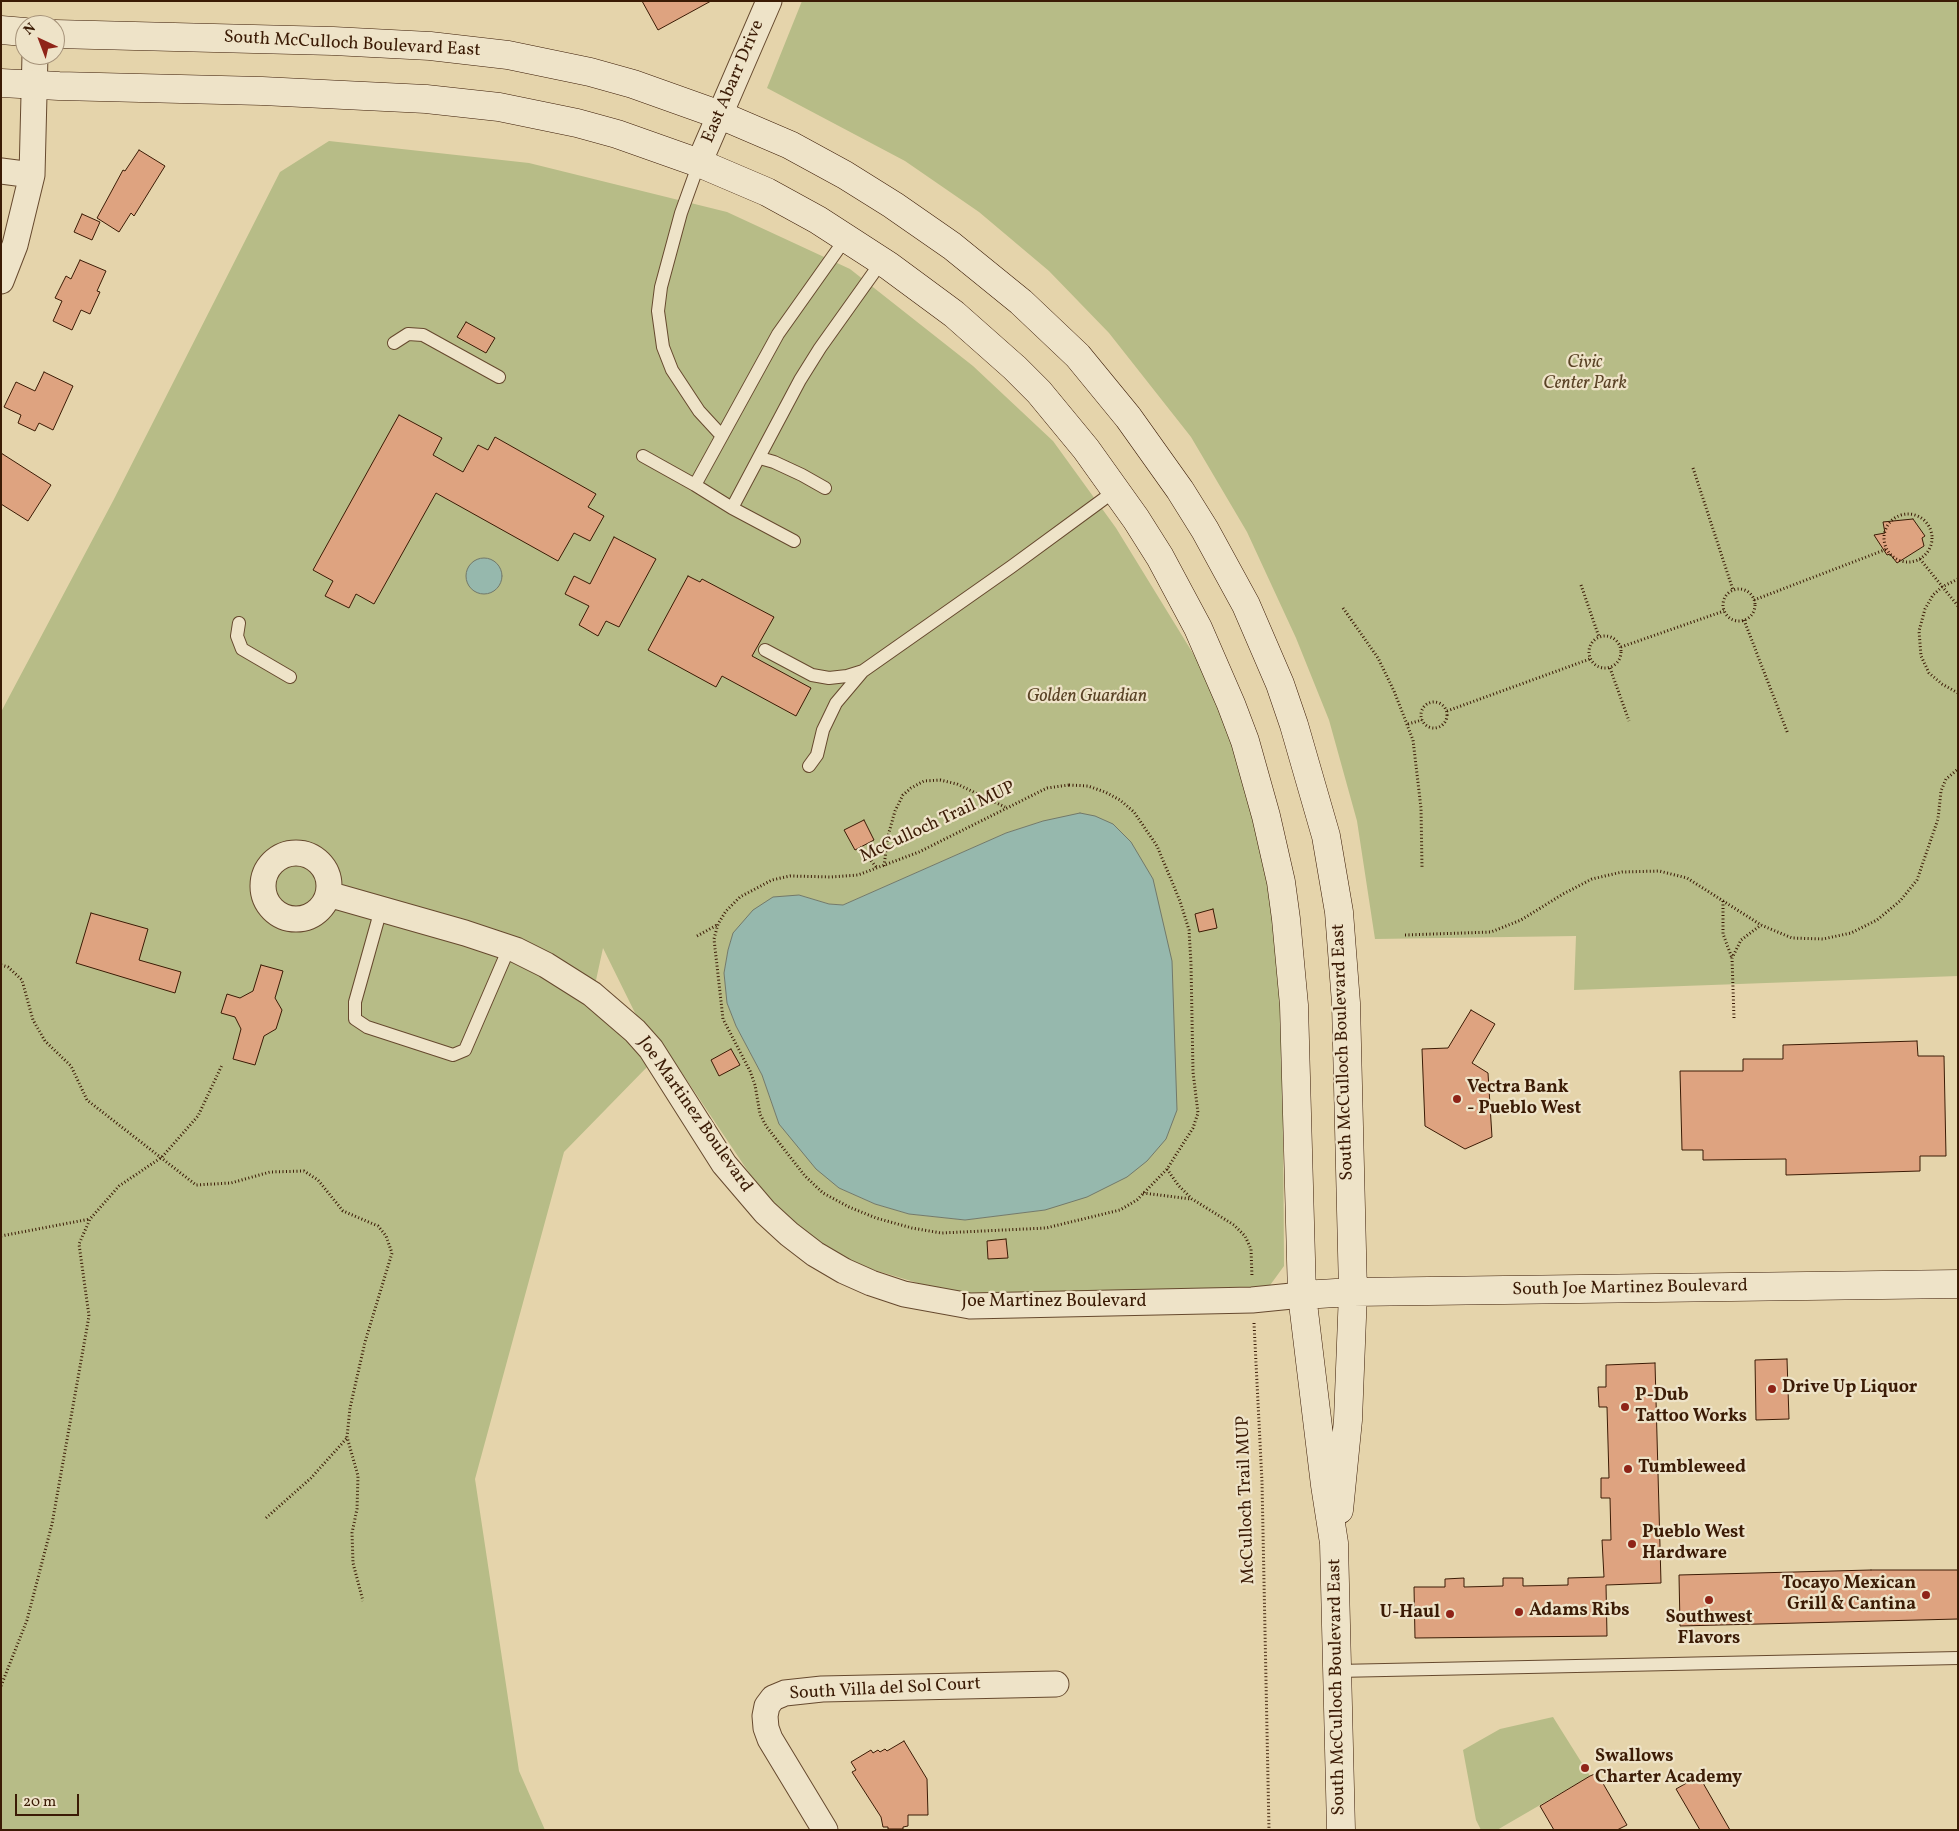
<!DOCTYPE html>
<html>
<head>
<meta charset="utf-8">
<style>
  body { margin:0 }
  #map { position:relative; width:1959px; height:1831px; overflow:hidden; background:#e5d4ab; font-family:Vollkorn,serif }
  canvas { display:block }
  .frame { position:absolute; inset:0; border:2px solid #3b1b05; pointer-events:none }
  .north { position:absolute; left:15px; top:15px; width:50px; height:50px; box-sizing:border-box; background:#eee3c8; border:1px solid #a6937a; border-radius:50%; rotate:317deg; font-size:14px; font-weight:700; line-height:20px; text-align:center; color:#3b1b05 }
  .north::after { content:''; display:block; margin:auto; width:18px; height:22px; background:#8f2418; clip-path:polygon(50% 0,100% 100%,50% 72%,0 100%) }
  .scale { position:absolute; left:15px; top:1794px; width:64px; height:22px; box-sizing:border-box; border:2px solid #3b1b05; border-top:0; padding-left:6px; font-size:15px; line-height:18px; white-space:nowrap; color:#3b1b05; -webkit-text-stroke:4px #eee3c8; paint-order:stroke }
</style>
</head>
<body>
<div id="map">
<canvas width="1959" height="1831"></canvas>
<div class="frame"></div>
<div class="north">N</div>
<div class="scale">20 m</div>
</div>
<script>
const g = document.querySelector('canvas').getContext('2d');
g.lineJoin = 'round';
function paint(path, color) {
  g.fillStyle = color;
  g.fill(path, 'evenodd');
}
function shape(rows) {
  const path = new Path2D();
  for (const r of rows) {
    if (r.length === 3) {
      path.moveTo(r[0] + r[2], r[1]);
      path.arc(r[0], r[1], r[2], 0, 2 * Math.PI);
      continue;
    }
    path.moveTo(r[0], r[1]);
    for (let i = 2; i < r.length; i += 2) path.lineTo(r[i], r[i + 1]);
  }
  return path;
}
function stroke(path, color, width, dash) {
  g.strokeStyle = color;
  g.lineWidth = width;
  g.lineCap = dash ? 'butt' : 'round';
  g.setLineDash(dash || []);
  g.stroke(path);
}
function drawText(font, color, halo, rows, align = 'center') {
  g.font = font + ' Vollkorn,serif';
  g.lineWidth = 4.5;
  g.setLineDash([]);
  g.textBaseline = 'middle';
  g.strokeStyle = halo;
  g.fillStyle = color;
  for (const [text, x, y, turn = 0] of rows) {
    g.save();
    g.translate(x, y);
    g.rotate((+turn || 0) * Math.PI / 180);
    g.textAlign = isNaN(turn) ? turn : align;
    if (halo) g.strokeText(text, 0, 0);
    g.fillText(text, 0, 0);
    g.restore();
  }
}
const green = shape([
  [802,1,1958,1,1958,976,1574,990,1576,936,1375,939,1357,821,1329,720,1296,638,1247,532,1191,437,1109,333,1049,271,979,212,905,161,767,88],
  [329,141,529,163,727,212,850,269,973,366,1053,441,1116,528,1213,686,1262,830,1282,967,1284,1266,1268,1288,961,1296,851,1263,806,1235,768,1201,682,1073,637,1017,603,948,593,994,649,1065,564,1152,475,1479,519,1771,545,1830,1,1830,1,712,113,501,280,172],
  [1043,821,1045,1210,965,1220,909,1214,875,1204,839,1188,779,1124,762,1075,736,1026,727,1003,724,973,728,950,733,933,799,895,829,904,843,905,1006,833],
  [1553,1717,1590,1776,1497,1830,1481,1830,1476,1820,1463,1750,1500,1729]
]);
const water = shape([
  [484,576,18],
  [1080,813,1095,816,1113,824,1131,842,1153,879,1172,961,1177,1110,1166,1139,1147,1161,1127,1177,1087,1197,1045,1210,965,1220,909,1214,875,1204,839,1188,816,1169,779,1124,762,1075,736,1026,727,1003,724,973,728,950,733,933,753,910,773,897,799,895,829,904,843,905,1006,833,1043,821,1080,813]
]);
const building = shape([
  [642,1,711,1,658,30,642,1],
  [139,150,165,166,134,216,131,213,119,232,97,218,123,170,125,171,139,150],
  [82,214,100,222,92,240,74,232,82,214],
  [80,260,106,271,97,291,100,292,90,314,81,310,72,330,53,321,62,301,55,298,66,276,71,279,80,260],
  [466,322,495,338,486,353,457,337,466,322],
  [44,372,73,386,53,430,39,423,35,431,18,423,21,415,4,407,16,382,35,391,44,372],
  [399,415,442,438,433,455,463,472,478,445,488,450,495,437,596,494,588,507,604,516,590,541,574,533,558,561,436,493,374,604,356,594,349,608,325,596,333,581,313,570,399,415],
  [1,453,51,485,28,521,1,504,1,453],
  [1913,519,1925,536,1922,538,1924,546,1897,563,1890,554,1887,555,1874,535,1885,533,1883,522,1913,519],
  [614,537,656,559,619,627,606,621,598,636,579,625,589,606,565,594,574,576,590,584,614,537],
  [688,576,700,582,702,579,774,617,752,656,811,688,796,716,722,676,716,687,648,650,688,576],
  [864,820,874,840,855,850,844,830,864,820],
  [1213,909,1217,928,1199,932,1195,914,1213,909],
  [91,913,148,929,139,960,181,972,175,993,76,963,91,913],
  [261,965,283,971,275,998,282,1010,276,1029,264,1036,255,1065,233,1059,241,1029,235,1017,221,1013,227,994,240,998,253,991,261,965],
  [1471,1010,1495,1024,1472,1063,1488,1073,1492,1137,1465,1149,1425,1126,1422,1049,1448,1048,1471,1010],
  [1917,1041,1918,1056,1944,1056,1946,1156,1920,1156,1920,1171,1786,1175,1786,1159,1703,1160,1703,1150,1682,1150,1680,1071,1743,1071,1743,1059,1783,1059,1783,1045,1917,1041],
  [731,1049,740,1065,719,1076,711,1060,731,1049],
  [1006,1239,1008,1258,988,1259,987,1241,1006,1239],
  [1787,1359,1789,1419,1756,1420,1755,1360,1787,1359],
  [1655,1363,1661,1583,1606,1585,1607,1636,1415,1638,1414,1587,1445,1587,1445,1579,1464,1578,1464,1587,1503,1586,1503,1578,1523,1578,1523,1586,1568,1585,1568,1578,1604,1577,1602,1540,1611,1540,1610,1498,1601,1498,1601,1478,1609,1478,1607,1407,1599,1407,1598,1387,1606,1387,1606,1365,1655,1363],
  [1871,1570,1958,1570,1958,1619,1680,1626,1679,1575,1871,1570],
  [904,1741,927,1779,928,1815,908,1815,908,1826,903,1827,903,1829,888,1829,888,1827,883,1827,881,1817,852,1772,856,1770,851,1762,871,1750,873,1753,878,1750,880,1752,885,1749,887,1751,904,1741],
  [1597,1773,1627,1825,1617,1830,1554,1830,1540,1806,1590,1776,1597,1773],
  [1699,1776,1730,1830,1700,1830,1676,1789,1699,1776]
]);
const path = shape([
  [1693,468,1733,590],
  [1908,538,24],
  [1920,559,1958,606],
  [1958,579,1942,587,1933,595,1925,609,1919,631,1921,656,1929,673,1942,684,1958,693],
  [1581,585,1599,637],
  [1739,605,16],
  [1754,600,1887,549],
  [1343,608,1378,658,1394,691,1413,740,1421,808,1422,867],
  [1744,620,1788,734],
  [1605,652,16],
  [1621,647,1724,611],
  [1610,668,1629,721],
  [1434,715,13],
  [1447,711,1590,659],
  [1408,724,1422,720],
  [1069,785,1088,786,1105,792,1120,800,1134,812,1157,846,1180,901,1189,930,1191,964,1193,1072,1198,1113,1193,1128,1167,1169,1137,1200,1120,1210,1046,1228,941,1233,912,1228,876,1218,849,1207,823,1193,805,1176,766,1126,760,1114,755,1085,750,1071,723,1019,714,939,718,924,726,911,740,897,772,880,790,876,831,877,858,875,919,852,1047,788,1069,785],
  [860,847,877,868],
  [884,866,888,836,895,811,903,795,911,788,924,781,940,780,957,784,1005,807],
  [1723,901,1723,934,1732,958],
  [1405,935,1491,932,1521,920,1563,894,1592,879,1622,872,1659,871,1687,878,1761,925,1792,938,1823,939,1851,933,1877,920,1900,901,1917,880,1938,819,1941,791,1946,779,1958,769],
  [697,936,717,925],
  [1,965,8,967,22,980,33,1020,45,1041,71,1066,87,1100,196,1185,231,1183,270,1172,304,1171,318,1180,343,1211,378,1226,386,1236,392,1253,365,1342,350,1408,347,1437,358,1476,357,1509,352,1533,353,1563,363,1601],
  [1734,1018,1732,958,1741,940,1761,925],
  [1167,1169,1178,1185,1192,1199,1234,1225,1245,1236,1251,1249,1252,1277],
  [1143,1193,1191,1199],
  [1,1236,90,1219],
  [1254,1323,1262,1482,1269,1830],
  [266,1518,311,1478,347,1438],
  [1,1686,27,1620,52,1524,89,1316,79,1244,90,1219,119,1186,162,1157,198,1116,222,1065]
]);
const lane = shape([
  [699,163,681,213,661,287,658,311,663,347,672,370,699,411,722,436],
  [394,343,408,334,423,335,499,377],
  [643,456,695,485,732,508,794,541],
  [760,458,774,462,802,475,825,488],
  [695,485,778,334,846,238],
  [732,508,800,380,820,348,882,261],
  [239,623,237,636,242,649,290,677],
  [765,650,812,675,829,678,847,676,863,671],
  [809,766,817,755,823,730,836,703,863,671,1011,567,1116,490],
  [381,909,355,1002,355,1019,367,1027,453,1055,465,1050,509,948],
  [1337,1671,1958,1658]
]);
const street = shape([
  [699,163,769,1],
  [1,171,32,175],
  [1,281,15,245,32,175,35,55],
  [296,886,33],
  [328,894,465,933,516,950,546,965,592,994,635,1031,651,1049,724,1164,765,1212,789,1234,815,1254,844,1271,871,1283,904,1294,970,1306,1252,1300,1302,1295],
  [825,1830,770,1739,766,1728,765,1716,767,1706,773,1698,785,1693,822,1689,1056,1684]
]);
const secondary = shape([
  [1,30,25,32],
  [55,34,333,41,430,46,508,55,590,72,633,84,720,115,790,145,845,175,893,205,952,246,1021,302,1078,356,1128,417,1180,490,1205,530,1246,605,1280,684,1294,725,1326,836,1339,912,1346,1003,1353,1292,1348,1420,1339,1510],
  [1,83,59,86,262,91,426,99,499,107,577,123,617,134,699,163,767,192,818,220,889,266,954,314,1015,368,1039,392,1086,449,1136,519,1160,557,1198,628,1231,704,1245,741,1266,816,1281,882,1286,919,1294,1005,1302,1295,1325,1485,1334,1543,1341,1830],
  [1302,1295,1353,1292,1958,1284]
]);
const markers = [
  [1457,1099,5,"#8f2418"],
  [1772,1389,5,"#8f2418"],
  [1625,1407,5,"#8f2418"],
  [1628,1469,5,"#8f2418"],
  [1632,1544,5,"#8f2418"],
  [1926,1595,5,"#8f2418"],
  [1709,1600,5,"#8f2418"],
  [1519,1612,5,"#8f2418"],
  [1450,1614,5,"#8f2418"],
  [1585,1768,5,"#8f2418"]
];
const streetNames = [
  ["South McCulloch Boulevard East",352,45,3],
  ["East Abarr Drive",734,82,-67],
  ["McCulloch Trail MUP",938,823,-25],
  ["South McCulloch Boulevard East",1344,1052,-92],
  ["Joe Martinez Boulevard",694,1115,55],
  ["South Joe Martinez Boulevard",1630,1289,-1],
  ["Joe Martinez Boulevard",1054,1303],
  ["McCulloch Trail MUP",1247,1500,-92],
  ["South McCulloch Boulevard East",1338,1687,-91],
  ["South Villa del Sol Court",885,1690,-3]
];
const parkNames = [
  ["Civic",1585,364],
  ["Center Park",1585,385],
  ["Golden Guardian",1087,698]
];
const poiNames = [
  ["Vectra Bank",1467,1089],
  ["- Pueblo West",1467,1110],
  ["Drive Up Liquor",1782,1389],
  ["P-Dub",1635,1397],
  ["Tattoo Works",1635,1418],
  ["Tumbleweed",1638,1469],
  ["Pueblo West",1642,1534],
  ["Hardware",1642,1555],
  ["Tocayo Mexican",1916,1585,"right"],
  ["Grill & Cantina",1916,1606,"right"],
  ["Adams Ribs",1529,1612],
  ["U-Haul",1440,1614,"right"],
  ["Southwest",1709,1619,"center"],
  ["Flavors",1709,1640,"center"],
  ["Swallows",1595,1758],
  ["Charter Academy",1595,1779]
];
paint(green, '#b7bc87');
paint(water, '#96b8ad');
stroke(water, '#72796a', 1);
paint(building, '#dea380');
stroke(building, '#3b1b05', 1);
stroke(lane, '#66492e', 14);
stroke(street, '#66492e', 27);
stroke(secondary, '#3b1b05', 29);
stroke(path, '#3b1b05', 3, [1, 2.5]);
stroke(lane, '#eee3c8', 12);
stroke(street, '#eee3c8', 25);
stroke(secondary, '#eee3c8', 28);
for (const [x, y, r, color] of markers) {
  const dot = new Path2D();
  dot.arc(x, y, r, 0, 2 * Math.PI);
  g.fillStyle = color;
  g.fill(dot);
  stroke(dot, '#eee3c8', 2);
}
drawText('18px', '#3b1b05', '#eee3c8', streetNames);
drawText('italic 18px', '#5a4326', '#eee3c8', parkNames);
drawText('bold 18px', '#3b1b05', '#eee3c8', poiNames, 'left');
</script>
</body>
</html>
